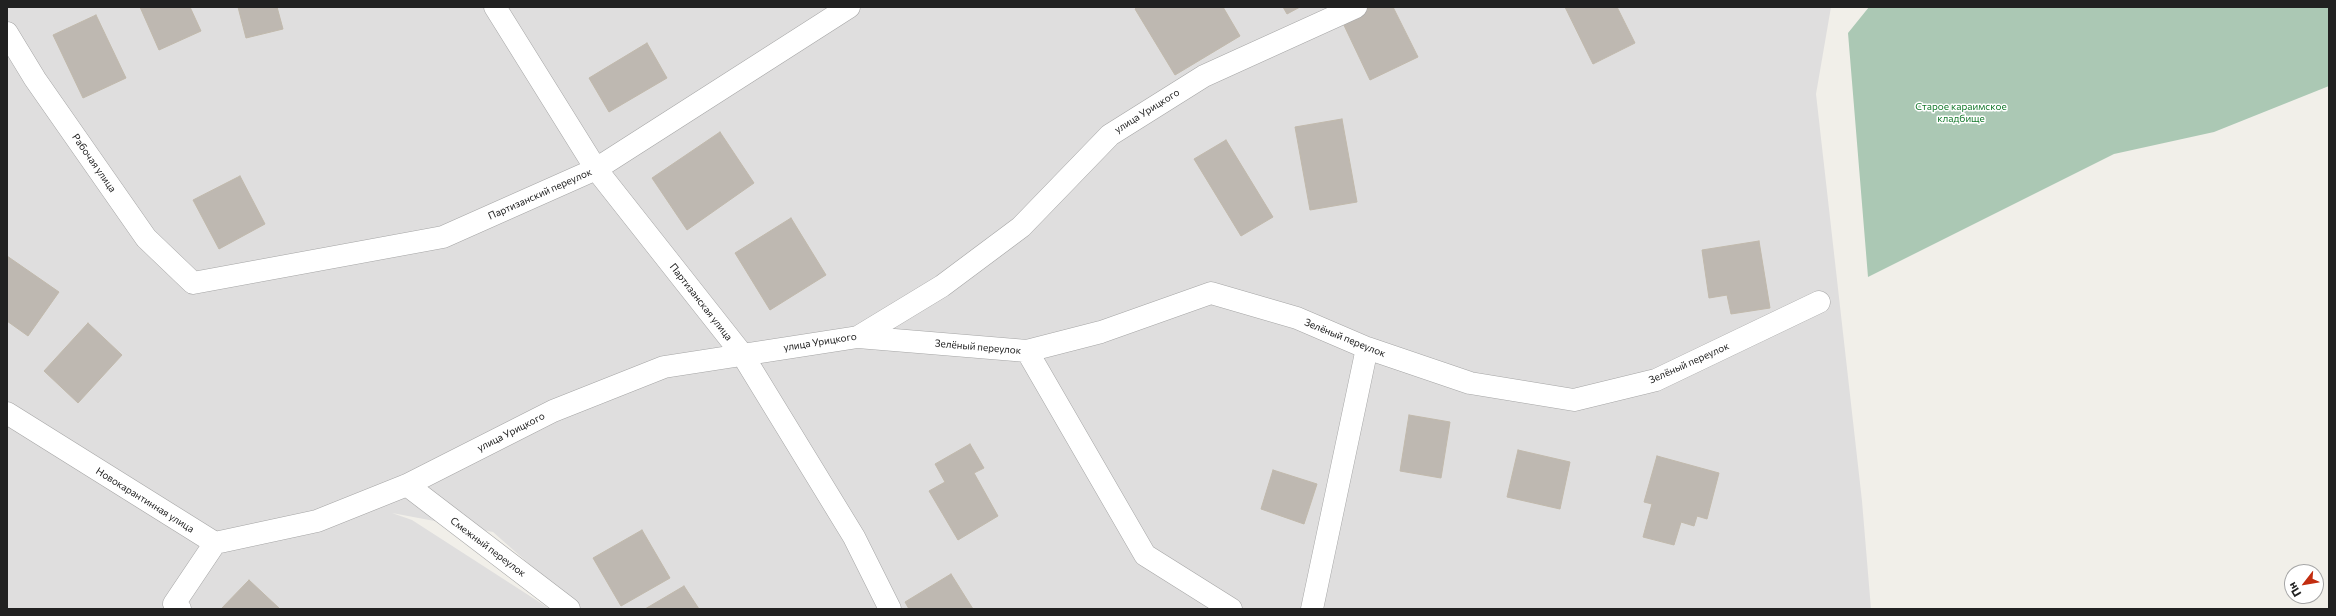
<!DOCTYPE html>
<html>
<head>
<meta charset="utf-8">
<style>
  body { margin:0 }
  #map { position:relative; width:2336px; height:616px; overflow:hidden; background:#f1efe9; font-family:Commissioner,sans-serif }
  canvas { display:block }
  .frame { position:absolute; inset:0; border:8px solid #212121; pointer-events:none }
  .north { position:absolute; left:2284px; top:564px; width:40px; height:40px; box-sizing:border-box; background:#fff; border:1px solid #a6a6a6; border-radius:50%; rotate:239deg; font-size:11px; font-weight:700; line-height:16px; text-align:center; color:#212121 }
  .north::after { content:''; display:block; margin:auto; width:14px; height:18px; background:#c22d10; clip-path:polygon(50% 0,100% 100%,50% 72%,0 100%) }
</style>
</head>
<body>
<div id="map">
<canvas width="2336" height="616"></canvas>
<div class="frame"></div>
<div class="north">Пн</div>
</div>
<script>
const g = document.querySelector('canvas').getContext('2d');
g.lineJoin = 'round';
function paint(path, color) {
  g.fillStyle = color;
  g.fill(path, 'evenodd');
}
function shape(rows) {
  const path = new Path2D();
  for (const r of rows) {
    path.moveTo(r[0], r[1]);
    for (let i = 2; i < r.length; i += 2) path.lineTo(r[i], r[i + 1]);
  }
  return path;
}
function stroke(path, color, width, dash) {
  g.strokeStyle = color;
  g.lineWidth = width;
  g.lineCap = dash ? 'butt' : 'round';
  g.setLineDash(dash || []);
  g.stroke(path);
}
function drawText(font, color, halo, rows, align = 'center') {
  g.font = font + ' Commissioner,sans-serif';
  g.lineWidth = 3;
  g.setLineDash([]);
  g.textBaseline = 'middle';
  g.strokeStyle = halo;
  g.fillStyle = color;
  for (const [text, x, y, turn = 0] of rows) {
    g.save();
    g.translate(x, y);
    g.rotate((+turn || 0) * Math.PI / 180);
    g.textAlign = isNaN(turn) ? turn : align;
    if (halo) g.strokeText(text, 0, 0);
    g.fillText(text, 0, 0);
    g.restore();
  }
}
const residential = shape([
  [7,7,1831,7,1816,94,1862,501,1871,609,580,609,493,532,392,513,412,520,550,609,7,609]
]);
const cemetery = shape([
  [1869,7,2329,7,2329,86,2214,132,2114,154,1868,277,1848,33]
]);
const building = shape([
  [140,7,190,7,201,31,159,50,140,7],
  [238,7,277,7,283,29,246,38,238,7],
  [1137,7,1223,7,1240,36,1175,75,1135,9,1137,7],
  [1283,7,1300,7,1287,14,1283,7],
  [1366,7,1393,7,1418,57,1370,80,1341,19,1366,7],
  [1565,7,1617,7,1635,43,1593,64,1565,7],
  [96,15,126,78,83,98,53,35,96,15],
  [647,43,667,78,609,112,589,78,647,43],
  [1342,119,1357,202,1310,210,1295,127,1342,119],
  [720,132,754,183,687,230,652,178,720,132],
  [1226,140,1273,217,1241,236,1194,159,1226,140],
  [240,176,265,224,219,249,193,200,240,176],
  [791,218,826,275,770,310,735,253,791,218],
  [1759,241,1770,308,1731,314,1727,295,1709,298,1702,250,1759,241],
  [7,256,59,292,28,336,7,321,7,256],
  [88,323,122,355,78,403,44,371,88,323],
  [1409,415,1450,422,1441,478,1400,471,1409,415],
  [970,444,984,468,974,473,998,516,958,540,929,491,945,482,935,464,970,444],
  [1518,450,1570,462,1560,509,1507,497,1518,450],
  [1657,456,1719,473,1707,519,1697,516,1694,526,1681,522,1674,545,1643,537,1652,504,1644,502,1657,456],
  [1273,470,1317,484,1304,524,1261,509,1273,470],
  [642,530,670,578,621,606,593,558,642,530],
  [951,574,973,609,909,609,905,602,951,574],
  [249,580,280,609,221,609,249,580],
  [684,586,699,609,645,609,684,586]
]);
const minor = shape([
  [495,7,596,169,742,354,854,537,890,609],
  [7,33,35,79,146,238,193,283,443,237,596,169,849,7],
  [858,337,1027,351,1101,332,1211,293,1297,318,1367,348,1470,383,1574,400,1656,380,1819,302],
  [1027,351,1145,555,1231,609],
  [7,413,215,543],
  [407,485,569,609],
  [215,543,317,521,407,485,553,411,664,367,858,337,942,286,1021,227,1110,135,1204,76,1356,7],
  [180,609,174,604,215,543],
  [1312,609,1367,348]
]);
const parkNames = [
  ["Старое караимское",1961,107],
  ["кладбище",1961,119]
];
const streetNames = [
  ["улица Урицкого",1147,111,-32],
  ["Рабочая улица",94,163,55],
  ["Партизанский переулок",540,194,-24],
  ["Партизанская улица",701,302,52],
  ["Зелёный переулок",1345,338,22],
  ["улица Урицкого",820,342,-9],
  ["Зелёный переулок",978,347,5],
  ["Зелёный переулок",1689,363,-24],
  ["улица Урицкого",511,432,-27],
  ["Новокарантинная улица",145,500,32],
  ["Смежный переулок",488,547,37]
];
paint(residential, '#dfdede');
paint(cemetery, '#abc8b4');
paint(building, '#beb8b1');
stroke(building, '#c1b9ac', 1);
stroke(minor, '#a5a5a5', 23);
stroke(minor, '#fff', 22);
drawText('10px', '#15792d', '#fff', parkNames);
drawText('10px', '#212121', '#fff', streetNames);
</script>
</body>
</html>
